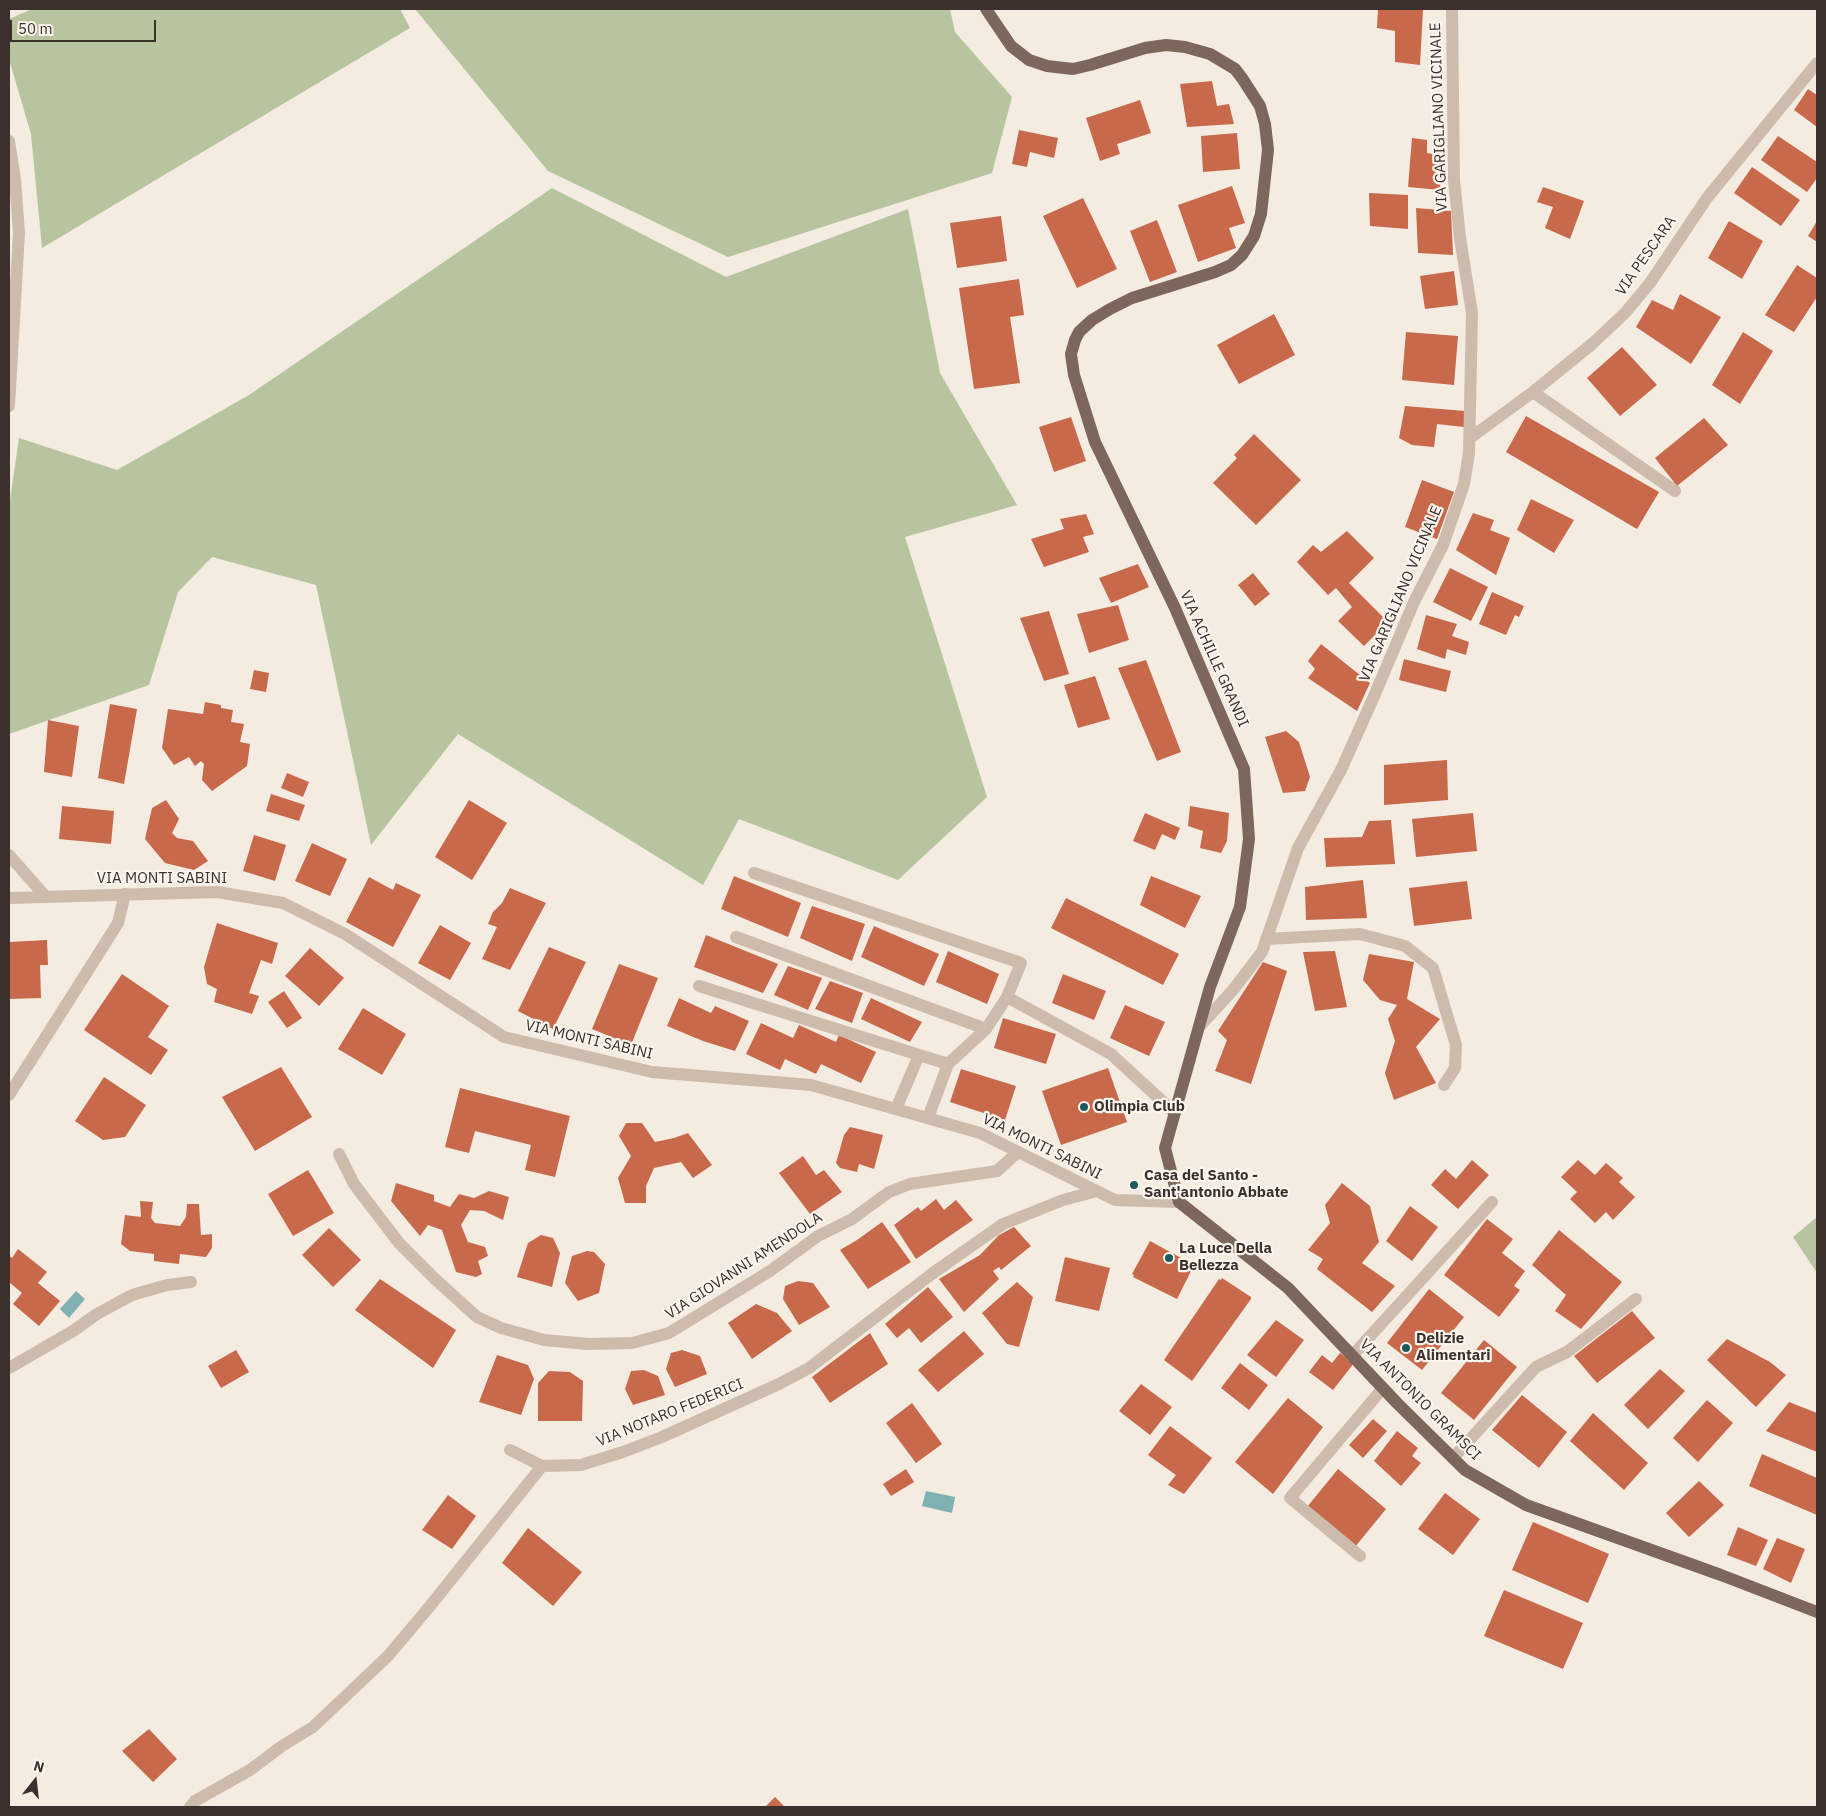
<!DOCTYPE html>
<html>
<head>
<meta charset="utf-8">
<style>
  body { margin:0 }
  #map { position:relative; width:1826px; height:1816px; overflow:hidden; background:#f4ebe1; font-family:"IBM Plex Sans",sans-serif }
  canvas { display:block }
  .frame { position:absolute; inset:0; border:10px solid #3b302b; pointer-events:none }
  .north { position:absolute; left:10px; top:1756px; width:50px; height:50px; -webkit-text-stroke:4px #fbf5ee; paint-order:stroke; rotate:16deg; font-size:14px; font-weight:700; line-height:20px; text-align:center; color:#3b302b }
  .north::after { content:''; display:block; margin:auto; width:18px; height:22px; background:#3b302b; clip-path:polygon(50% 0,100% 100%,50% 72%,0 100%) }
  .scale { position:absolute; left:10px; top:20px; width:146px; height:22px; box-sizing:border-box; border:2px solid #3b302b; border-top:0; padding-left:6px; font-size:15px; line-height:18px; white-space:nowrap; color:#3b302b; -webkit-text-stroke:4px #fbf5ee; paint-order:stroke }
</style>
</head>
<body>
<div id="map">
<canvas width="1826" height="1816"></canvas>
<div class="frame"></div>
<div class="north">N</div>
<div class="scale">50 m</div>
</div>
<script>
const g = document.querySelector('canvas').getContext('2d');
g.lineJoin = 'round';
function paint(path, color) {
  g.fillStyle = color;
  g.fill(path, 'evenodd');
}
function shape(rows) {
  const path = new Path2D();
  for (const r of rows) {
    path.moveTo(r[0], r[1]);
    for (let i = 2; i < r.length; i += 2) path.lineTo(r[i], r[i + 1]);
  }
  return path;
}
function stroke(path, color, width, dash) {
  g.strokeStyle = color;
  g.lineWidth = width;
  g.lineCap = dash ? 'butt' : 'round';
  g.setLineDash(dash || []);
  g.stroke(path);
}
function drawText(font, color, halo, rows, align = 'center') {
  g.font = font + ' "IBM Plex Sans",sans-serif';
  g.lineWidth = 4.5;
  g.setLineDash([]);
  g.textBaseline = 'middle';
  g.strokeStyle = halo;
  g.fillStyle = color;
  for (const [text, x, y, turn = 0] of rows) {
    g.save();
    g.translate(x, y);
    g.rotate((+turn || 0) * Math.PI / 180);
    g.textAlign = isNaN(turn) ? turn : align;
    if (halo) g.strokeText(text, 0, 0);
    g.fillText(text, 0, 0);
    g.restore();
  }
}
const green = shape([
  [32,9,400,9,410,28,42,248,31,134,9,59,9,19],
  [415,9,950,9,955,32,1012,97,992,173,728,257,548,171],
  [552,188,726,277,908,209,940,373,1017,505,905,537,987,797,898,880,739,819,703,885,458,734,371,845,316,585,212,557,178,592,149,685,9,734,9,507,19,438,117,470,249,395],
  [1817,1217,1817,1273,1793,1237]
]);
const water = shape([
  [76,1291,85,1299,69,1318,60,1309],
  [926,1491,955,1497,952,1513,922,1506]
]);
const building = shape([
  [1378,9,1423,9,1420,65,1395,62,1395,31,1377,28],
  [1212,81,1217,106,1229,104,1234,124,1187,127,1180,84],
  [1808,89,1817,95,1817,127,1794,110],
  [1140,100,1151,133,1117,144,1120,154,1100,161,1086,118],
  [1019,130,1058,138,1054,158,1030,152,1027,167,1012,164],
  [1237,133,1240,169,1203,172,1201,136],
  [1778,136,1817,162,1817,178,1807,192,1761,160],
  [1412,138,1427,140,1427,153,1442,156,1440,190,1408,187],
  [1752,167,1800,200,1781,226,1734,193],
  [1232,186,1245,223,1229,228,1236,248,1198,262,1178,205],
  [1543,187,1584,201,1570,239,1545,228,1553,207,1537,202],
  [1369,193,1408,195,1408,229,1370,226],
  [1083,198,1117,269,1077,288,1043,216],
  [1416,208,1451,211,1453,255,1418,253],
  [1001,216,1007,261,957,268,950,223],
  [1157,220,1177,272,1150,282,1130,231],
  [1729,221,1763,241,1742,279,1708,258],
  [1817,221,1817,242,1808,236],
  [1797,265,1817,278,1817,297,1794,332,1765,315],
  [1454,271,1458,305,1425,309,1420,276],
  [1019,279,1024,315,1010,317,1020,383,974,389,959,288],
  [1680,294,1721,317,1691,364,1636,327,1652,300,1673,310],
  [1274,314,1295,355,1239,384,1217,345],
  [1406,332,1458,336,1454,385,1402,380],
  [1743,332,1773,351,1740,404,1712,385],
  [1622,347,1657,385,1620,416,1587,378],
  [1405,406,1465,411,1464,427,1437,424,1434,447,1412,445,1399,438],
  [1526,416,1659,492,1637,529,1506,452],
  [1071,417,1086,461,1054,472,1039,427],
  [1704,418,1728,445,1677,486,1655,458],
  [1254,434,1301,480,1256,525,1213,483,1237,458,1234,455],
  [1422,480,1454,492,1437,539,1405,527],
  [1531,499,1574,520,1554,553,1517,530],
  [1473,513,1494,520,1490,530,1510,538,1496,575,1456,550],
  [1086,514,1094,534,1083,537,1089,552,1044,567,1031,539,1064,529,1060,519],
  [1347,531,1374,558,1349,583,1388,622,1364,646,1338,621,1352,607,1336,588,1328,595,1297,562,1313,545,1321,552],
  [1138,564,1149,587,1111,603,1099,578],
  [1450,568,1488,587,1471,621,1433,602],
  [1253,573,1270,594,1255,606,1238,585],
  [1492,592,1524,606,1519,617,1515,615,1506,635,1479,624],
  [1118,605,1129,640,1089,653,1077,614],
  [1049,611,1069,674,1044,681,1020,618],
  [1426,615,1457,624,1452,636,1469,642,1466,655,1447,649,1445,659,1417,649],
  [1321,644,1370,683,1357,711,1308,678,1315,669,1308,661],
  [1404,659,1451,671,1446,692,1399,680],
  [1146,660,1181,752,1157,761,1118,668],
  [254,670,269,673,266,692,250,689],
  [1095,676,1110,719,1078,728,1064,685],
  [205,702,221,705,221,708,233,710,231,722,244,724,240,742,250,744,247,766,212,791,202,780,204,764,201,761,195,766,189,757,174,765,162,748,168,709,203,714],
  [110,704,137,709,124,784,98,778],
  [48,720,79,726,72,777,44,772],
  [1286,731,1299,742,1310,777,1305,791,1283,793,1265,737],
  [1447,760,1448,800,1384,805,1384,765],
  [287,773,309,782,303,797,281,788],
  [271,794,305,805,299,821,266,811],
  [166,800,179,819,172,833,177,838,193,841,208,861,194,870,165,863,145,839,152,808],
  [469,800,507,823,472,880,435,857],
  [62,806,114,811,111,844,59,839],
  [1190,806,1229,813,1227,841,1221,853,1200,848,1203,831,1188,826],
  [1145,813,1180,828,1175,840,1162,834,1155,850,1133,841],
  [1473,813,1477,851,1416,857,1412,819],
  [1391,820,1395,864,1326,867,1324,838,1362,837,1369,821],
  [254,835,286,845,275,881,243,871],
  [312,843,347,859,330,896,295,881],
  [734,876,801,903,788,937,721,909],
  [1151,876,1201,896,1185,928,1140,905],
  [369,877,393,890,396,883,421,895,393,947,346,922],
  [1363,880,1367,918,1306,920,1305,887],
  [1467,881,1472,919,1414,926,1409,888],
  [510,888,546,903,510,970,482,959,497,927,488,924,493,912,502,903],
  [1066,898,1179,954,1163,985,1051,928],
  [812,906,865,924,852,961,800,938],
  [217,923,278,943,272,964,261,960,249,993,259,996,252,1014,214,1002,217,989,207,984,204,967],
  [440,925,471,943,450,980,418,963],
  [874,926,939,954,924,986,861,957],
  [706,935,778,964,763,993,694,967],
  [47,940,48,965,40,965,41,998,9,999,9,942],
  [549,947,586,962,553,1029,518,1011],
  [310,948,344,978,319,1006,285,976],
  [948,951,999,974,987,1004,936,982],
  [1335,951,1347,1007,1315,1011,1303,952],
  [1369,954,1414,962,1407,999,1440,1019,1416,1047,1436,1083,1394,1100,1385,1073,1395,1041,1388,1019,1397,1005,1380,1000,1363,980],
  [1263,962,1287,971,1251,1084,1215,1071,1227,1040,1218,1031],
  [619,964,658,978,631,1045,592,1029],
  [788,966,822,978,808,1010,774,995],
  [122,974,169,1006,148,1037,168,1050,151,1075,84,1030],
  [1063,974,1106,991,1094,1020,1052,1003],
  [830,981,863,993,852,1023,815,1009],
  [284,991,302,1018,287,1028,268,1002],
  [679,998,711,1013,715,1006,749,1021,735,1051,703,1041,667,1026],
  [871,998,922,1022,910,1042,861,1019],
  [1125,1005,1165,1022,1149,1056,1110,1038],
  [363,1008,406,1034,382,1075,338,1049],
  [1003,1018,1056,1034,1046,1064,994,1048],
  [761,1023,793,1038,799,1025,836,1042,839,1035,876,1052,861,1083,821,1064,816,1074,785,1059,780,1070,746,1054],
  [281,1067,312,1117,255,1151,222,1097],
  [1108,1068,1127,1122,1061,1145,1042,1091],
  [961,1069,1016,1086,1005,1120,950,1102],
  [104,1077,146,1105,125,1137,103,1140,75,1121],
  [460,1088,570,1116,555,1177,525,1170,531,1145,475,1131,469,1153,445,1147],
  [626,1123,642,1123,655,1142,674,1138,688,1133,712,1165,693,1178,681,1162,654,1168,646,1186,646,1203,625,1203,618,1178,631,1156,619,1136],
  [850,1127,883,1135,874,1169,859,1164,857,1172,840,1168,836,1163,844,1135],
  [803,1156,816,1175,824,1170,842,1192,810,1214,779,1173],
  [1472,1160,1489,1175,1458,1209,1431,1185,1445,1169,1456,1179],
  [1578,1160,1595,1175,1606,1163,1623,1178,1619,1182,1635,1197,1613,1220,1606,1212,1595,1223,1570,1199,1577,1192,1561,1177],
  [308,1170,334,1213,293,1236,268,1194],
  [396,1183,434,1195,434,1201,450,1207,459,1194,474,1198,489,1191,509,1197,503,1220,484,1211,470,1210,461,1225,468,1242,485,1247,488,1256,478,1261,482,1274,476,1277,456,1272,442,1230,428,1225,420,1236,391,1201],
  [1342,1183,1370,1206,1379,1242,1362,1263,1395,1286,1372,1312,1317,1269,1323,1259,1308,1250,1330,1223,1325,1205],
  [936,1199,944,1210,956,1200,973,1220,916,1259,894,1225,918,1207,921,1211],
  [140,1201,153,1202,151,1218,155,1223,180,1226,186,1217,187,1204,199,1204,201,1235,212,1234,212,1248,206,1257,180,1254,179,1264,154,1261,154,1254,130,1251,121,1244,125,1215,141,1217],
  [1410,1206,1438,1227,1412,1261,1386,1241],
  [1487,1219,1513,1239,1502,1253,1525,1271,1514,1286,1520,1290,1499,1317,1444,1275],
  [882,1222,911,1262,868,1289,840,1250,857,1240],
  [1014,1227,1031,1246,1001,1270,999,1267,993,1271,999,1279,964,1312,939,1279,980,1255,999,1235],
  [329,1228,361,1260,333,1287,302,1255],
  [1559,1230,1622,1282,1581,1329,1555,1311,1566,1295,1532,1265],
  [541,1235,553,1238,560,1253,552,1287,517,1277,528,1243],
  [1150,1241,1194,1265,1177,1299,1133,1277,1134,1275,1132,1274],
  [18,1249,47,1272,38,1283,60,1301,39,1326,13,1304,22,1293,9,1282,9,1255,12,1258],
  [587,1251,594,1252,605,1264,599,1293,578,1301,565,1283,572,1256],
  [1065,1257,1110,1268,1099,1311,1055,1301],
  [1222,1278,1251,1297,1251,1299,1192,1381,1164,1360,1219,1279,1221,1280],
  [380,1279,456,1330,433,1368,355,1310],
  [798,1281,813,1283,830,1307,799,1325,783,1299,785,1286],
  [1017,1282,1033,1297,1019,1347,1007,1344,982,1313],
  [928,1287,953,1317,921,1343,909,1328,897,1338,885,1324],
  [1429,1289,1464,1317,1422,1370,1387,1343],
  [756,1304,777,1313,792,1331,752,1359,728,1323],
  [1632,1311,1655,1338,1597,1383,1574,1356],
  [1276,1320,1304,1340,1276,1377,1247,1355],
  [964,1331,984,1354,938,1392,918,1370],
  [870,1333,888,1364,830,1403,812,1377],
  [1727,1339,1770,1362,1786,1375,1756,1407,1707,1360],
  [1484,1340,1517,1367,1474,1420,1441,1393],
  [236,1350,249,1372,221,1388,208,1366],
  [682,1350,700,1356,707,1374,675,1387,666,1369,671,1353],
  [1340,1353,1354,1363,1333,1390,1309,1372,1322,1355,1332,1363],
  [497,1355,528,1365,534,1379,521,1415,479,1402],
  [1240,1363,1268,1385,1249,1410,1221,1388],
  [1660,1369,1685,1391,1648,1429,1624,1405],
  [644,1370,658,1376,665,1395,633,1405,625,1389,631,1371],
  [549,1371,570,1372,583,1381,582,1421,538,1421,538,1383],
  [1141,1384,1172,1407,1150,1435,1119,1411],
  [1522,1395,1567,1432,1539,1468,1492,1430],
  [1288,1398,1323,1427,1273,1494,1235,1462],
  [1707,1400,1733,1423,1698,1462,1673,1438],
  [1789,1402,1817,1413,1817,1452,1766,1431],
  [912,1403,942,1444,916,1463,886,1423],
  [1593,1413,1648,1463,1624,1490,1570,1441],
  [1373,1419,1387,1431,1363,1458,1349,1445],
  [1170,1426,1212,1458,1184,1494,1168,1485,1176,1475,1148,1455],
  [1397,1431,1418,1448,1412,1456,1421,1463,1401,1486,1374,1461],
  [1762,1454,1817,1478,1817,1515,1749,1486],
  [906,1469,914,1482,891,1496,883,1484],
  [1338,1469,1386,1509,1355,1547,1307,1507],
  [1699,1481,1724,1505,1689,1537,1666,1513],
  [1445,1493,1480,1519,1453,1555,1418,1529],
  [448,1495,476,1516,452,1549,422,1530],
  [1533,1522,1609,1554,1588,1603,1512,1570],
  [1738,1527,1768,1540,1756,1566,1727,1555],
  [528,1528,582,1572,553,1606,502,1563],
  [1777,1538,1805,1549,1791,1583,1763,1569],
  [1504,1590,1583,1623,1563,1669,1484,1636],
  [149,1729,177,1759,153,1782,122,1751],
  [775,1797,785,1807,765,1807]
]);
const minor = shape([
  [9,141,15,179,19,233,9,406],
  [1533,392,1675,491],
  [1470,438,1533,392,1592,344,1625,313,1650,283,1707,198,1817,63],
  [9,855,45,896],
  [9,898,217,892,283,903,345,934,504,1037,652,1072,811,1085,980,1133,1115,1200,1179,1202],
  [736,937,986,1029,1007,997,1021,963,754,873],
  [1266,939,1360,934,1405,946,1433,968,1456,1045,1455,1068,1444,1085],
  [699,986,948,1064,986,1029],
  [1007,997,1111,1054,1175,1113],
  [1199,1027,1233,990,1262,952,1298,848,1341,770,1375,694,1414,602,1443,545,1464,484,1469,453,1472,313,1460,238,1454,180,1452,9],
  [9,1095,118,923,125,894],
  [896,1109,919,1055],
  [928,1118,948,1064],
  [339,1154,354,1184,399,1243,435,1279,477,1317,501,1328,544,1340,588,1344,632,1343,669,1333,770,1271,818,1236,852,1219,889,1192,910,1184,997,1171,1018,1152],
  [1352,1356,1492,1202],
  [9,1368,73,1331,97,1314,132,1295,167,1285,191,1282],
  [510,1450,542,1466],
  [1453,1458,1536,1367,1567,1352,1636,1299],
  [1360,1556,1290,1498,1383,1388],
  [190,1807,195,1801,250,1770,282,1746,313,1727,388,1656,430,1606,542,1466,581,1465,623,1452,662,1437,779,1384,809,1368,933,1273,1003,1224,1063,1200,1097,1191]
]);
const major = shape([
  [986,9,1011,46,1029,60,1047,66,1073,69,1090,65,1145,48,1166,45,1185,47,1210,54,1235,69,1242,78,1260,106,1265,124,1268,150,1261,214,1254,236,1242,255,1231,265,1215,272,1132,298,1110,309,1092,320,1079,332,1075,340,1071,354,1074,375,1095,442,1175,608,1244,769,1249,839,1240,907,1210,987,1165,1148,1179,1202,1288,1288,1397,1403,1465,1470,1526,1505,1721,1575,1817,1612]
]);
const markers = [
  [1084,1107,5,"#1f5a5e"],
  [1134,1185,5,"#1f5a5e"],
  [1169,1258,5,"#1f5a5e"],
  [1406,1348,5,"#1f5a5e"]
];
const streetNames = [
  ["VIA GARIGLIANO VICINALE",1439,117,-92],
  ["VIA PESCARA",1646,256,-55],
  ["VIA GARIGLIANO VICINALE",1401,594,-67],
  ["VIA ACHILLE GRANDI",1214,659,66],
  ["VIA MONTI SABINI",162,879],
  ["VIA MONTI SABINI",589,1040,13],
  ["VIA MONTI SABINI",1042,1147,26],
  ["VIA GIOVANNI AMENDOLA",744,1266,-33],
  ["VIA ANTONIO GRAMSCI",1420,1400,45],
  ["VIA NOTARO FEDERICI",670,1413,-22]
];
const poiNames = [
  ["Olimpia Club",1094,1107],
  ["Casa del Santo -",1144,1176],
  ["Sant'antonio Abbate",1144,1193],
  ["La Luce Della",1179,1249],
  ["Bellezza",1179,1266],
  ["Delizie",1416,1339],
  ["Alimentari",1416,1356]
];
paint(green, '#b8c4a0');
paint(water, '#7fb0b2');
paint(building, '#c8694b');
stroke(minor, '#cdbbac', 12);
stroke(major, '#7d675c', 12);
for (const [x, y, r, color] of markers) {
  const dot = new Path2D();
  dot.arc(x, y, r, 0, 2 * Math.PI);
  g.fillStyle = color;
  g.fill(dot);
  stroke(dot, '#fbf5ee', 2);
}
drawText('15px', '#3b302b', '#fbf5ee', streetNames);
drawText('bold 15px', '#3b302b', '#fbf5ee', poiNames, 'left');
</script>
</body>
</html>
